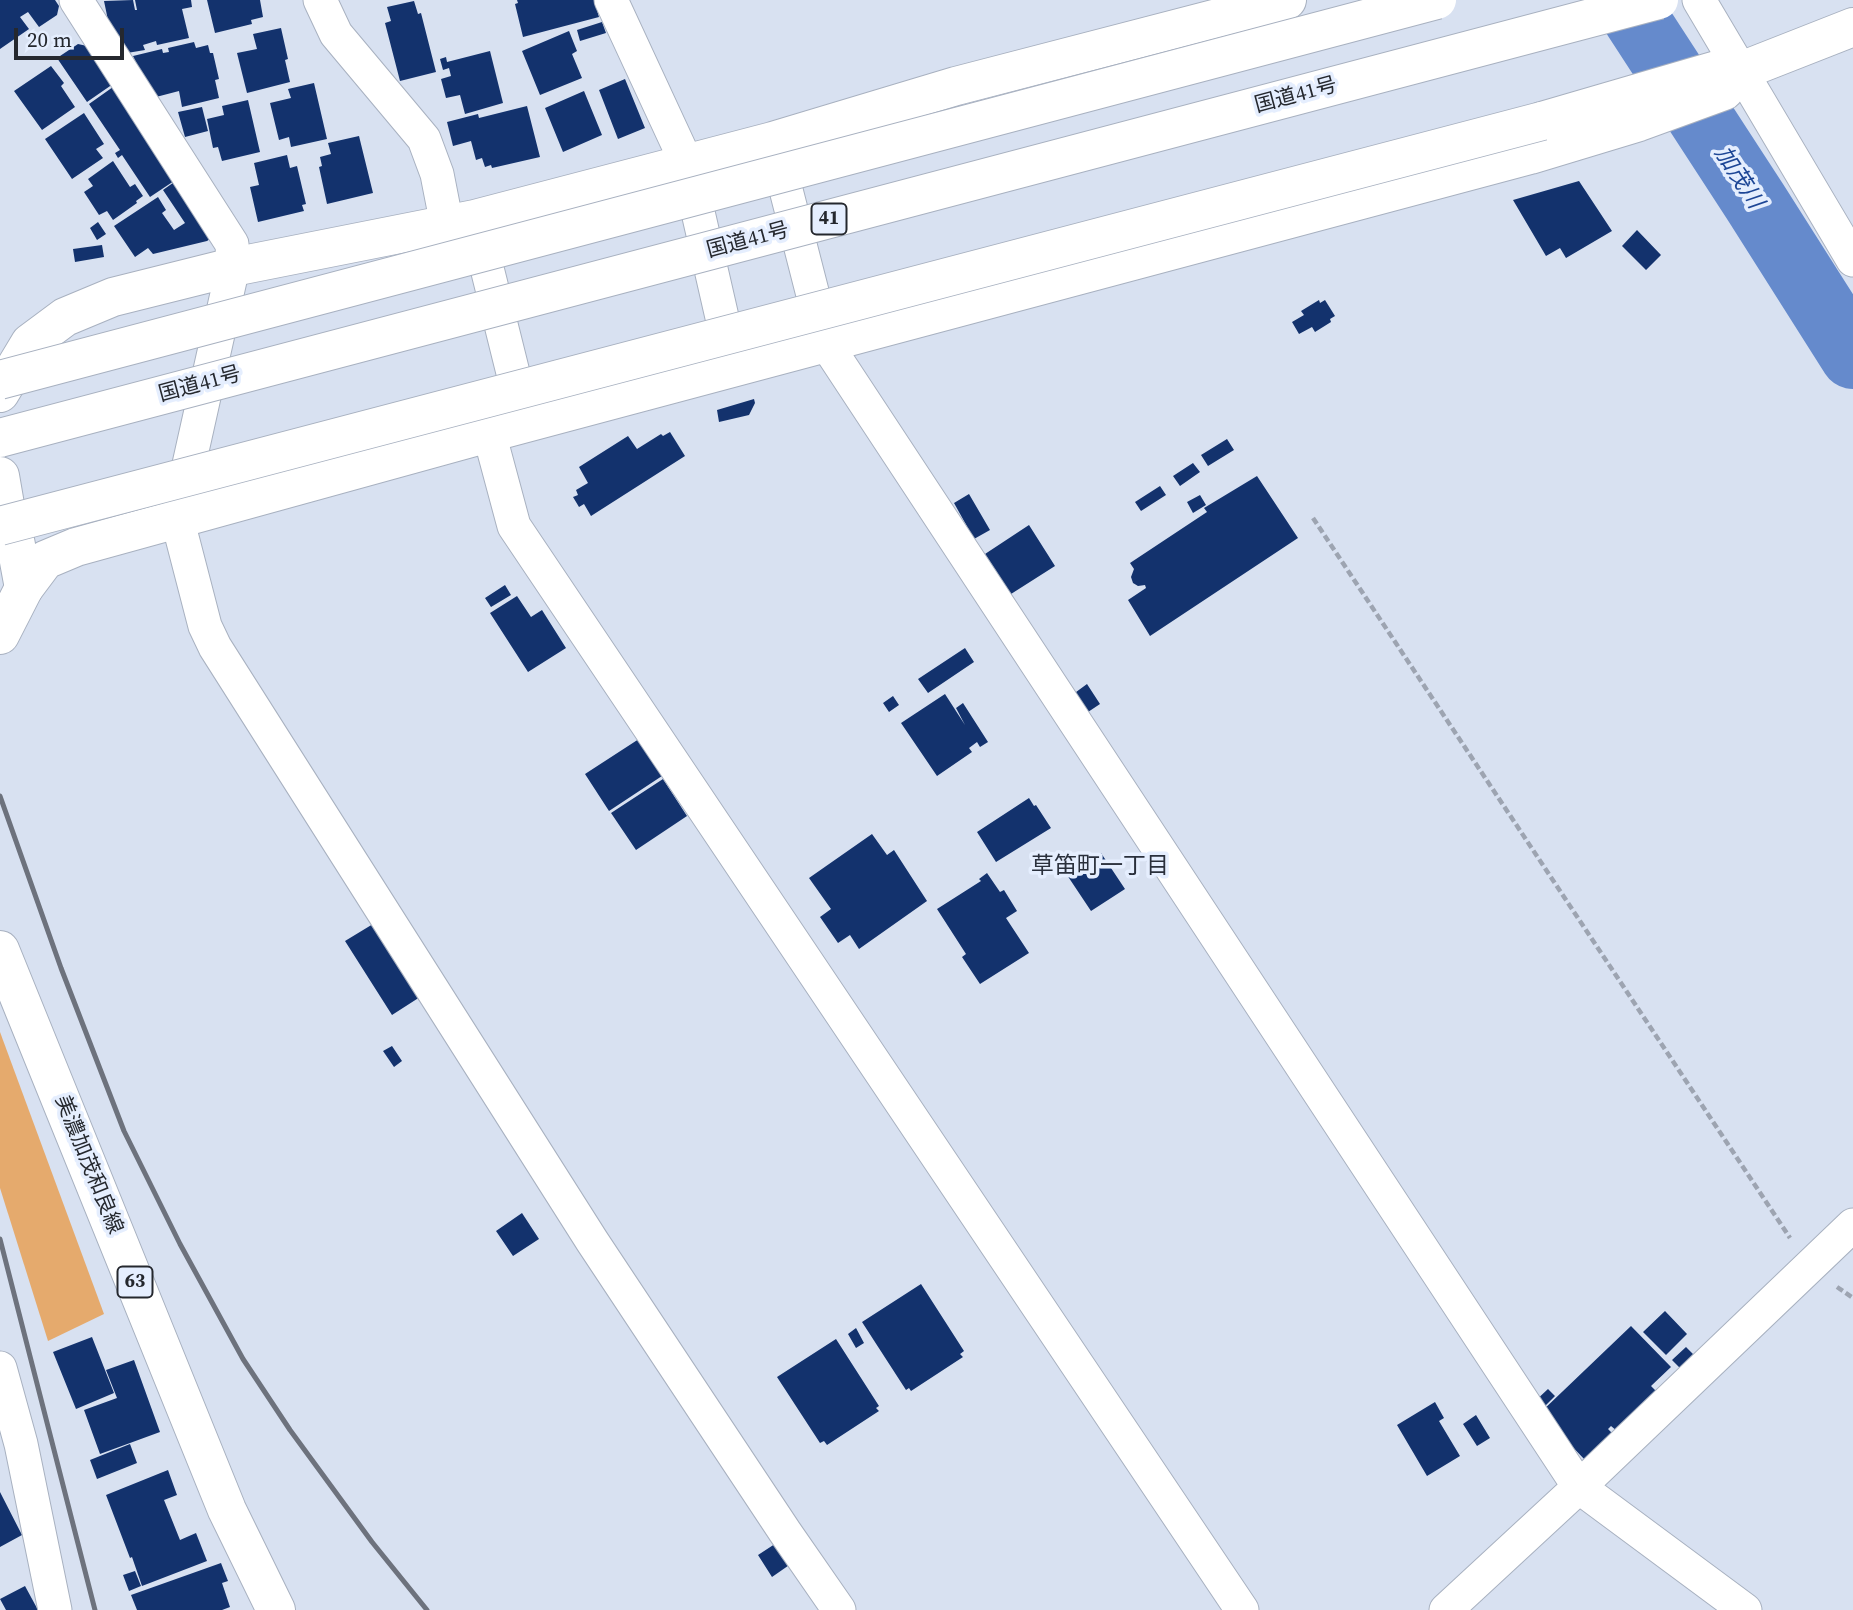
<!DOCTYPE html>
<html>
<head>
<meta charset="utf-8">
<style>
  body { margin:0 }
  #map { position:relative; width:1853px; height:1610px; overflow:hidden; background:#d8e1f1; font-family:"Source Serif 4",serif }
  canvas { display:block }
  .scale { position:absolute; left:14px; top:28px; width:110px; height:32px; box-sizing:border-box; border:4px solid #25282e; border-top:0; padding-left:9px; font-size:21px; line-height:24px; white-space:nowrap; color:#25282e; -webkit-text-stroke:5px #e5eefe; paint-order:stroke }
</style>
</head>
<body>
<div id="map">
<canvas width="1853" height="1610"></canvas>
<div class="scale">20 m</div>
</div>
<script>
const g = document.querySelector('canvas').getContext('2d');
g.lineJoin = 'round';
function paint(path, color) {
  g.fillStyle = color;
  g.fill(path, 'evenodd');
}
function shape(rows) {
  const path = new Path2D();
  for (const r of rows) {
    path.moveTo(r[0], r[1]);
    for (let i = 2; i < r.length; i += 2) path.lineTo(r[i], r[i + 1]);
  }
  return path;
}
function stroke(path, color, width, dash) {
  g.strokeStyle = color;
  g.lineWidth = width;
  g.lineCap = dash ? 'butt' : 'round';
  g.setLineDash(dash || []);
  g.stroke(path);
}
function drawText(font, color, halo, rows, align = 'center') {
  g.font = font + ' "Source Serif 4","Noto Sans JP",serif';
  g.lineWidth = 7;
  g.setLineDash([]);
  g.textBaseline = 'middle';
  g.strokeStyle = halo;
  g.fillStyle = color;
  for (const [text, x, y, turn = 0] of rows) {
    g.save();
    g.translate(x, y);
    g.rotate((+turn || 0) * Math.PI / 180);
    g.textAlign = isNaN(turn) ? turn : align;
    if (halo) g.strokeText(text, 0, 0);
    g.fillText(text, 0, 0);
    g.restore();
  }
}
const green = shape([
  [0,1032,104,1314,48,1341,0,1188]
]);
const river = shape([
  [1624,0,1756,203,1853,356]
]);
const building = shape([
  [0,0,55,0,59,6,57,15,39,27,28,12,20,17,29,29,0,49],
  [133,0,135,10,137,10,135,0,191,0,192,7,182,9,189,38,157,45,156,41,143,45,145,50,127,53,109,25,104,1],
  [207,0,260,0,263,17,251,20,252,24,215,33],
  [517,0,594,0,599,17,523,37,515,4,518,3],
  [414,1,418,14,421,13,436,72,400,81,385,23,391,21,387,7],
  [602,22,606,33,580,41,577,30],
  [281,28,288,59,285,60,290,82,247,93,237,53,257,49,253,34],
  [569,31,577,51,572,54,582,78,540,95,522,51],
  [194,42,196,48,208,45,210,53,213,53,219,79,215,80,219,98,182,107,179,91,156,97,143,77,133,56,162,49,163,53,169,52,168,48],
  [78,44,87,46,113,84,87,102,57,58],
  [490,51,503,103,465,114,460,95,446,98,441,79,451,76,449,68,443,70,440,59,446,57,447,62],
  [51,66,64,83,61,86,75,107,42,130,14,91],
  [625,79,645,128,618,139,599,90],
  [314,83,327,139,291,147,289,137,279,140,270,103,291,98,288,89],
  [113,87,177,179,150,197,122,155,118,158,115,153,120,150,89,104],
  [584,91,602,135,563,152,545,108],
  [248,100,260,152,222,161,218,147,213,148,207,119,224,115,222,106],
  [527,106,540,157,492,168,491,165,485,167,482,158,476,160,471,141,453,146,447,122,478,114,479,118],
  [202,107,208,131,185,137,178,112],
  [84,113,104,144,96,149,103,158,72,179,45,139],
  [359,136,373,193,327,204,319,167,322,166,320,157,331,154,328,143],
  [287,155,290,168,297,166,306,204,302,205,304,211,258,222,250,187,259,185,254,163],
  [113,161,130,187,135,184,143,196,136,201,137,203,113,220,107,211,99,215,84,192,93,186,88,179],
  [177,180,214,236,207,241,153,254,148,248,135,257,114,226,158,197,166,210,162,213,174,230,185,223,163,190],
  [1579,181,1612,231,1566,258,1560,248,1546,256,1513,200],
  [98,222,106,234,97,240,90,228],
  [1637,230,1661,255,1646,270,1622,246],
  [102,245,104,257,75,262,73,249],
  [1319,300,1320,303,1325,300,1335,316,1330,319,1331,322,1315,332,1312,327,1299,334,1292,322,1304,315,1301,311],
  [754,399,755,403,749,415,719,422,717,410],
  [670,432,685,456,591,516,584,504,579,507,573,497,578,495,576,490,588,483,579,467,628,436,637,449,661,434,663,436],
  [1227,439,1234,450,1208,466,1201,455],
  [1193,463,1200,472,1180,486,1173,476],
  [1257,476,1298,538,1150,636,1128,600,1146,588,1145,585,1138,586,1133,583,1131,577,1134,569,1130,563,1207,512,1204,508],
  [1160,486,1166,495,1141,511,1135,502],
  [969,494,990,530,974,539,954,503],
  [1200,495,1206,505,1193,513,1187,502],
  [1029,525,1055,566,1011,594,985,554],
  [505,585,511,595,491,607,485,598],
  [517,596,531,617,542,610,566,648,528,672,490,613],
  [965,648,974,662,928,693,918,679],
  [1087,684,1100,704,1085,714,1072,695],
  [945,694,965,725,956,708,963,703,988,742,980,747,977,742,969,748,972,752,937,776,901,723],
  [893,696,899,705,889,712,883,703],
  [642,737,665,774,609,811,585,774],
  [663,779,687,816,636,850,611,813],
  [1029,798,1034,806,1036,805,1051,828,996,862,977,832],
  [872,834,887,855,894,850,927,901,859,949,850,935,838,943,820,917,831,909,809,878],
  [1101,853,1125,889,1091,911,1067,875],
  [987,873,1000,892,1004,890,1017,911,1006,918,1029,953,980,984,962,957,966,954,937,909,981,881,979,879],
  [373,924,420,997,392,1015,345,941],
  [392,1046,402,1061,394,1067,383,1051],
  [522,1213,539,1239,513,1256,496,1231],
  [921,1284,964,1351,960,1354,963,1357,911,1391,909,1388,906,1390,862,1322],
  [1665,1311,1687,1334,1666,1355,1643,1332],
  [1631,1326,1671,1367,1651,1386,1657,1392,1617,1431,1611,1426,1608,1429,1613,1434,1586,1461,1540,1413],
  [856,1328,864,1343,856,1348,848,1334],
  [92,1337,114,1393,76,1409,53,1352],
  [836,1339,879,1406,876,1408,879,1411,827,1445,824,1441,820,1443,777,1377],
  [1686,1347,1696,1357,1682,1370,1672,1360],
  [134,1360,160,1432,100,1454,84,1410,117,1398,106,1370],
  [1548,1389,1555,1396,1541,1410,1533,1403],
  [1435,1402,1444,1418,1439,1421,1460,1456,1427,1476,1397,1425],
  [1476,1415,1490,1438,1477,1446,1463,1424],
  [130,1444,137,1463,97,1479,90,1460],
  [168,1470,177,1495,164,1500,180,1540,196,1533,207,1561,142,1586,132,1557,130,1558,106,1495],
  [0,1492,22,1535,0,1547],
  [781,1540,795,1561,772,1577,758,1555],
  [221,1563,228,1581,222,1583,230,1607,222,1610,137,1610,131,1595],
  [135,1571,141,1586,129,1591,123,1575],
  [25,1586,38,1610,6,1610,0,1599]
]);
const path = shape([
  [1313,518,1790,1238],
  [1837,1287,1853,1298]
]);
const minor = shape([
  [76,0,232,244,233,267,177,518,205,626,215,647,592,1241,785,1532,839,1610],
  [320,0,336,34,424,139,437,174,447,225],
  [611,0,687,164,732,361],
  [1699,0,1853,260],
  [775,147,825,342,1579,1487,1745,1610],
  [477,228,523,413],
  [489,433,514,526,1242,1610],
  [0,1368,21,1444,55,1610],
  [1446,1610,1579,1487,1853,1225]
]);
const primary = shape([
  [0,635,24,588],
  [0,950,227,1510,276,1610]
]);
const trunk = shape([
  [1542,121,1717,70,1741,71,1853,27],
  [0,393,30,343,65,317,113,297,233,267,475,219,773,141,956,86,1287,0],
  [0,476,5,505,15,540,24,588],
  [24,588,45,560,76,547,489,433,1530,155,1639,122,1724,91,1741,71]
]);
const rail = shape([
  [0,796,61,968,124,1131,180,1244,243,1359,290,1430,372,1542,427,1610],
  [0,1239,95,1610]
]);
const trunkBridge = shape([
  [0,380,1437,0],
  [0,438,1659,0],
  [0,526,1542,121]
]);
const shields = [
  [829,219,35],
  [135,1282,35]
];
const shieldNames = [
  ["41",829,219],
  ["63",135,1282]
];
const streetNames = [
  ["国道41号",1296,96,-15],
  ["国道41号",748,241,-15],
  ["国道41号",200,385,-15],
  ["美濃加茂和良線",88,1165,68]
];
const waterNames = [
  ["加茂川",1738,178,57]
];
const neighbourhoodNames = [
  ["草笛町一丁目",1100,867]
];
paint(green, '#e5aa6d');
stroke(river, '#658acc', 66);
paint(building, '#13326d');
stroke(minor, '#a8b1c0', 35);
stroke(primary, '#a8b1c0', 40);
stroke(trunk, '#a8b1c0', 40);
stroke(path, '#9da4b1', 4.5, [7, 3.5]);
stroke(minor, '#fff', 33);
stroke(primary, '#fff', 38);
stroke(trunk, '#fff', 38);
stroke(rail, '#6d727d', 5);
stroke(trunkBridge, '#a8b1c0', 40, []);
stroke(trunkBridge, '#fff', 38);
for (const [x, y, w] of shields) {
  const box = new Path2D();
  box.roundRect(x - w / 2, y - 15.5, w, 31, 5);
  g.fillStyle = '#e5eefe';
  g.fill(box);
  stroke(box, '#25282e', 2);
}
drawText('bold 19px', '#25282e', null, shieldNames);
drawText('21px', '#25282e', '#e5eefe', streetNames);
drawText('italic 23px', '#1d4696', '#e5eefe', waterNames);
drawText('23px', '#2a303c', '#e5eefe', neighbourhoodNames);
</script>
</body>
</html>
